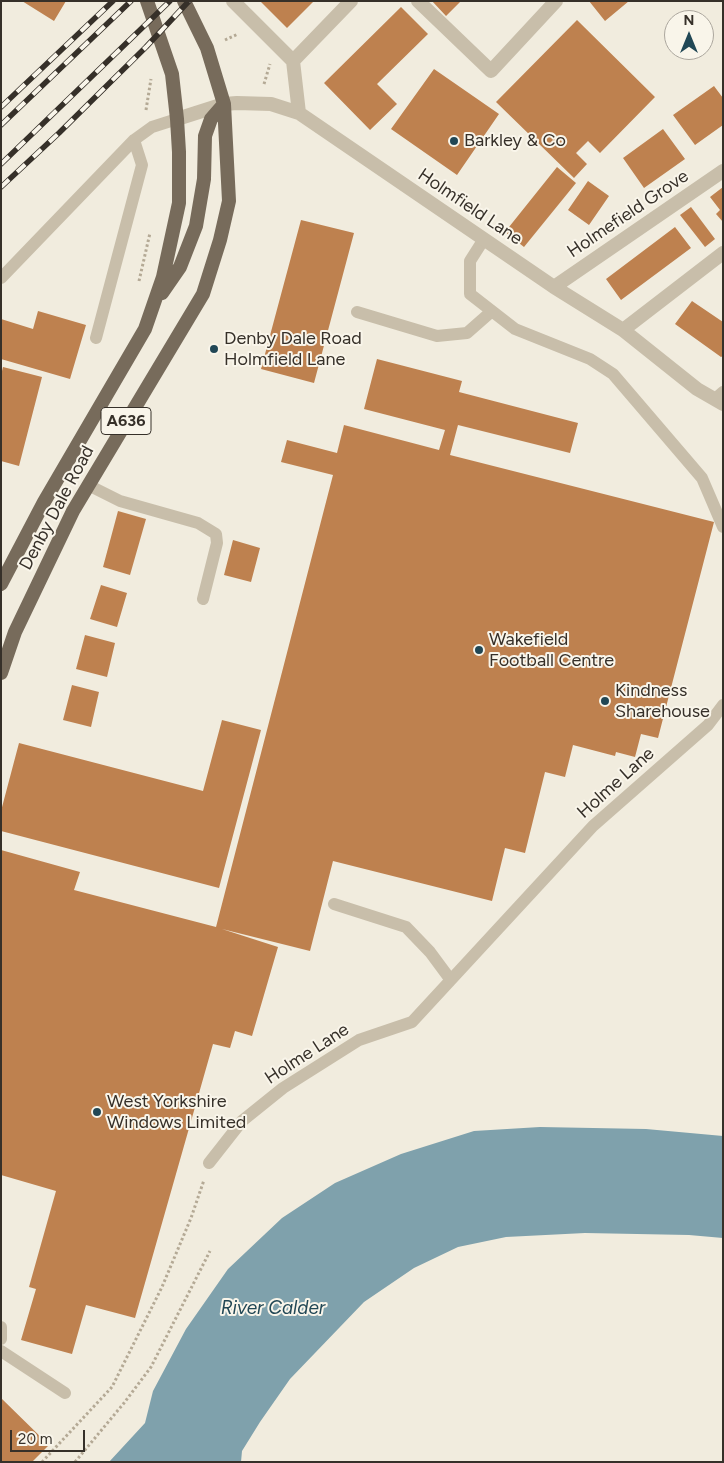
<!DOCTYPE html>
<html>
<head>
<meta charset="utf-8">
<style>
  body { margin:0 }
  #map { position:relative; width:724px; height:1463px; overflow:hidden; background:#f1ecde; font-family:Figtree,sans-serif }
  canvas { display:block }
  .frame { position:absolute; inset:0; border:2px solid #363029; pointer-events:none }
  .north { position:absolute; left:664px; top:10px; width:50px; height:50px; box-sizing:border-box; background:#f9f5ea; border:1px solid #aba69d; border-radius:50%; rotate:0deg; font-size:14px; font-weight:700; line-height:20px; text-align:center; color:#363029 }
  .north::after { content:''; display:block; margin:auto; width:18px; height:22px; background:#214755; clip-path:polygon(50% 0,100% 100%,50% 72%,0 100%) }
  .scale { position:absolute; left:10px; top:1430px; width:75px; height:22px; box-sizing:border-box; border:2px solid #363029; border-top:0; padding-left:6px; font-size:15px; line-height:18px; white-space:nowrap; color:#363029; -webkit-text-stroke:4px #f9f5ea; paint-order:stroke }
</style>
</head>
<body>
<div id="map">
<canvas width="724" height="1463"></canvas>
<div class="frame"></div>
<div class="north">N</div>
<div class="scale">20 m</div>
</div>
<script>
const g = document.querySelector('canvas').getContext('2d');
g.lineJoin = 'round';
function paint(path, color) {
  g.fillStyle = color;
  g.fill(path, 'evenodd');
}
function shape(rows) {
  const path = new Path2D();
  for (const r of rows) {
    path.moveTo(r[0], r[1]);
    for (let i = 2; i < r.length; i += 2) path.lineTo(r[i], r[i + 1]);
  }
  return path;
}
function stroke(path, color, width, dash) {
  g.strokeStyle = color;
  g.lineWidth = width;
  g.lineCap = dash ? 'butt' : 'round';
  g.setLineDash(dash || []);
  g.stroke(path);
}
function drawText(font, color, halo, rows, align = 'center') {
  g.font = font + ' Figtree,sans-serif';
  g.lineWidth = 4;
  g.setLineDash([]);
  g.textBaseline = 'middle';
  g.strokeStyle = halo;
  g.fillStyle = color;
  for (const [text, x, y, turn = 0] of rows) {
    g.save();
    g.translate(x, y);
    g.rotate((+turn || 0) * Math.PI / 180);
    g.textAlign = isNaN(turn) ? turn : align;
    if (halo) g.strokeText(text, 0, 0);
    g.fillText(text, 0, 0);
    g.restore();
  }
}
const water = shape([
  [540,1127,646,1129,723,1136,723,1238,689,1235,585,1233,506,1237,458,1247,414,1268,364,1302,290,1379,260,1422,242,1451,241,1462,109,1462,145,1423,153,1391,186,1329,228,1269,282,1218,335,1183,401,1154,474,1131]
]);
const building = shape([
  [22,1,66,1,54,21],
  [260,1,314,1,287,28],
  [432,1,461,1,446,16],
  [589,1,629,1,605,21],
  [401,7,428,34,377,84,397,104,370,130,324,83],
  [577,20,655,97,600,153,588,141,576,153,587,164,574,178,496,102],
  [434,69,499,114,457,175,391,129],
  [714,86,723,98,723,125,695,145,673,115],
  [663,129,685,159,644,188,623,158],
  [557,167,576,183,524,247,505,232],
  [588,181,609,196,589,225,568,210],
  [723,187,723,222,716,214,720,210,710,197],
  [691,207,715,239,705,247,680,215],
  [301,220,354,233,314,383,261,369],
  [675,227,691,248,621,300,606,279],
  [692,301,723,322,723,356,721,357,675,324],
  [38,311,86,325,70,379,1,359,1,319,33,329],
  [377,359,462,381,459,392,578,423,570,453,458,425,450,455,714,522,658,738,641,734,635,757,616,752,615,756,573,745,565,777,545,772,525,853,505,848,492,901,333,861,310,951,222,929,278,947,252,1036,235,1031,230,1048,213,1044,135,1318,86,1305,72,1354,21,1340,36,1289,29,1287,56,1191,1,1175,1,850,80,872,74,890,216,927,333,475,281,462,287,440,337,453,344,425,439,450,445,430,364,409],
  [3,367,42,377,19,466,1,461,1,375],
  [118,511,146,519,130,575,103,567],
  [233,540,260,548,251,582,224,575],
  [101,585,127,593,117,627,90,619],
  [85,635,115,643,107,677,76,669],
  [72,685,99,692,91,727,63,720],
  [222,720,261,730,219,888,1,831,1,811,19,743,203,791],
  [1,1398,49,1445,32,1462,1,1462]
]);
const path = shape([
  [225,40,238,34],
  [264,84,270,64],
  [146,110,151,79],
  [139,281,150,233],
  [42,1462,112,1387,162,1287,191,1218,204,1180],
  [75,1462,124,1403,151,1367,210,1251]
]);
const service = shape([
  [484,239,470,261,470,294,515,329,590,359,613,374,702,478,723,527],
  [1,278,134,140,152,127,177,119],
  [357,312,437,336,467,333,492,311],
  [96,338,142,165,134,140],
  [715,399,723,392],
  [88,485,120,501,198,523,216,534,217,543,203,599],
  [334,904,406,927,430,952,450,979],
  [209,1163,242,1121,283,1088,359,1040,412,1022,593,826,708,725,723,705],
  [1,1327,1,1339],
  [1,1351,65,1393]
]);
const minor = shape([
  [233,1,293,61],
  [418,1,491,71,556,1],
  [299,113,293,61,351,1],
  [177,119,224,104,237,103,271,104,299,113,554,287,623,330,697,389,723,404],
  [554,287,723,171],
  [623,330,723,253]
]);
const primary = shape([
  [162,293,180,267,196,226,204,179,205,136,211,119,224,104],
  [1,584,44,502,145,329,163,277,179,203,179,152,177,119,172,74,147,1],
  [1,673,15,632,73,511,203,294,220,240,229,201,224,104,207,48,184,1]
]);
const rail = shape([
  [1,107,113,1],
  [1,125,131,1],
  [1,164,170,1],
  [1,187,59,133,146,47,189,1]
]);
const markers = [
  [454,141,5,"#214755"],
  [214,349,5,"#214755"],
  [479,650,5,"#214755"],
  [605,701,5,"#214755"],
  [97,1112,5,"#214755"]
];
const shields = [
  [126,421,50]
];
const shieldNames = [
  ["A636",126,421]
];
const poiNames = [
  ["Barkley & Co",464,141],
  ["Denby Dale Road",224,339],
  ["Holmfield Lane",224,360],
  ["Wakefield",489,640],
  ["Football Centre",489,661],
  ["Kindness",615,691],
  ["Sharehouse",615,712],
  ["West Yorkshire",107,1102],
  ["Windows Limited",107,1123]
];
const streetNames = [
  ["Holmfield Lane",470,207,34],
  ["Holmefield Grove",628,214,-34],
  ["Denby Dale Road",57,508,-62],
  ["Holme Lane",616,783,-42],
  ["Holme Lane",307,1054,-33]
];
const waterNames = [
  ["River Calder",273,1308]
];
paint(water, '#7fa1ac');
paint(building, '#be814f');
stroke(path, '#b4a995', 3, [2.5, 2.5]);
stroke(service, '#c8beaa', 12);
stroke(minor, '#c8beaa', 14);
stroke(primary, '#776b5b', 14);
stroke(rail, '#363029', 5.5);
stroke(rail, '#f9f5ea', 4, [11]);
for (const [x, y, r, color] of markers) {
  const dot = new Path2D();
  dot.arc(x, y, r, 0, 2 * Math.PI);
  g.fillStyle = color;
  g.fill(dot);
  stroke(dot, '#f9f5ea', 2);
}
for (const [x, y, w] of shields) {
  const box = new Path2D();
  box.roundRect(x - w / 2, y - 13.5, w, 27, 4);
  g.fillStyle = '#f9f5ea';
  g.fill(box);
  stroke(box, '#363029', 1);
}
drawText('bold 16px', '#363029', null, shieldNames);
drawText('18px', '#363029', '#f9f5ea', poiNames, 'left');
drawText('18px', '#363029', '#f9f5ea', streetNames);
drawText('italic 19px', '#214755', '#f9f5ea', waterNames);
</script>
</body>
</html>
